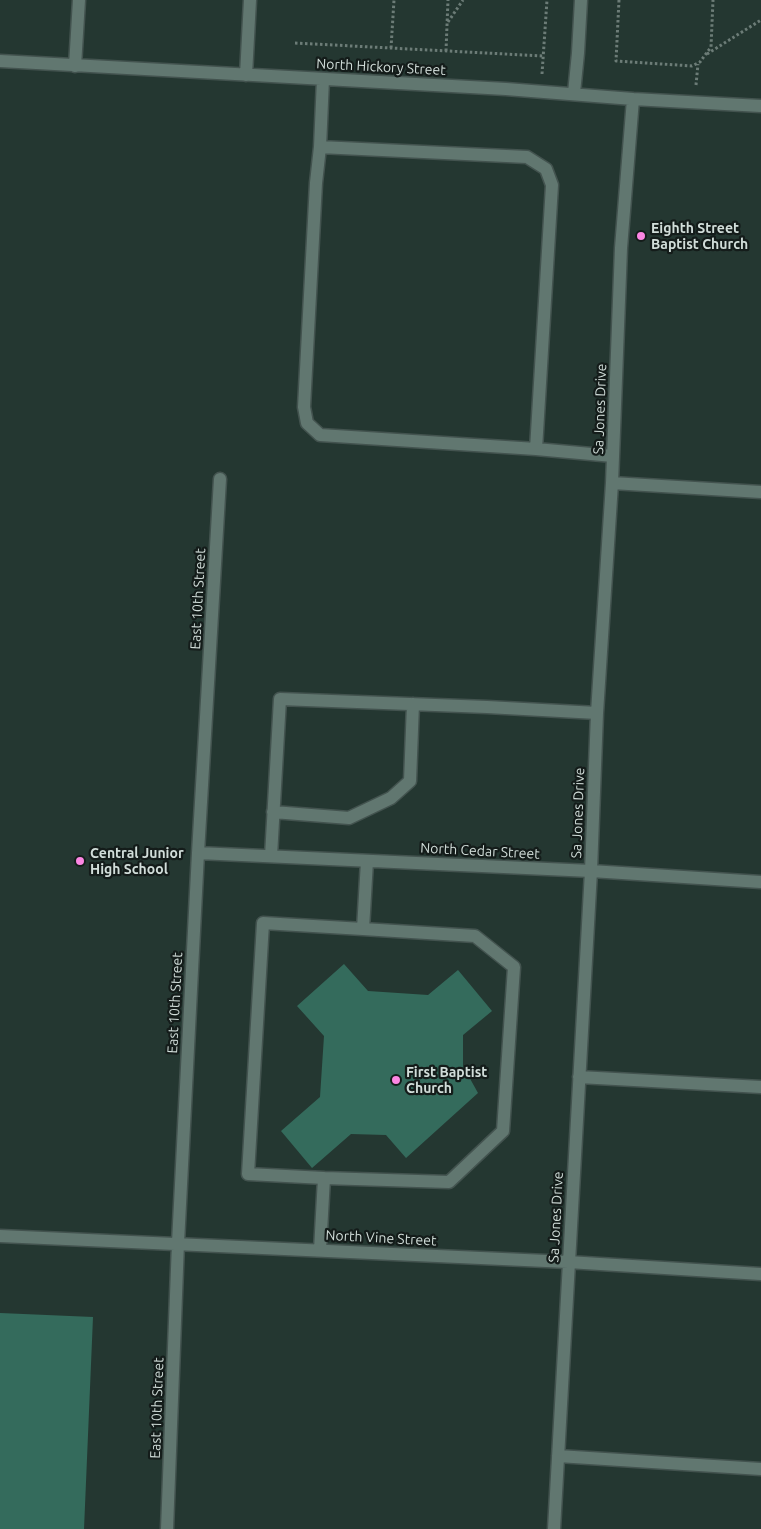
<!DOCTYPE html>
<html>
<head>
<meta charset="utf-8">
<style>
  body { margin:0 }
  canvas { display:block; background:#243731 }
</style>
</head>
<body>
<canvas width="761" height="1529"></canvas>
<script>
const g = document.querySelector('canvas').getContext('2d');
g.lineJoin = 'round';
function paint(path, color) {
  g.fillStyle = color;
  g.fill(path, 'evenodd');
}
function shape(rows) {
  const path = new Path2D();
  for (const r of rows) {
    path.moveTo(r[0], r[1]);
    for (let i = 2; i < r.length; i += 2) path.lineTo(r[i], r[i + 1]);
  }
  return path;
}
function stroke(path, color, width, dash) {
  g.strokeStyle = color;
  g.lineWidth = width;
  g.lineCap = dash ? 'butt' : 'round';
  g.setLineDash(dash || []);
  g.stroke(path);
}
function drawText(font, color, halo, rows, align = 'center') {
  g.font = font + ' Ubuntu,sans-serif';
  g.lineWidth = 4.5;
  g.setLineDash([]);
  g.textBaseline = 'middle';
  g.strokeStyle = halo;
  g.fillStyle = color;
  for (const [text, x, y, turn = 0] of rows) {
    g.save();
    g.translate(x, y);
    g.rotate((+turn || 0) * Math.PI / 180);
    g.textAlign = isNaN(turn) ? turn : align;
    if (halo) g.strokeText(text, 0, 0);
    g.fillText(text, 0, 0);
    g.restore();
  }
}
const building = shape([
  [344,964,368,991,428,995,458,970,492,1011,463,1035,463,1066,478,1093,406,1158,386,1135,351,1134,312,1168,281,1131,320,1097,324,1036,297,1006],
  [0,1313,93,1317,84,1529,0,1529]
]);
const path = shape([
  [619,0,616,61,692,66,700,62,711,47,713,0],
  [448,22,463,0],
  [295,43,543,56],
  [391,48,394,0],
  [446,51,448,0],
  [707,54,761,20],
  [542,74,547,0],
  [696,85,698,64]
]);
const minor = shape([
  [0,61,506,89,633,99,761,106],
  [75,66,79,0],
  [246,75,250,0],
  [323,79,320,147,527,157,546,169,552,185,536,449,613,456],
  [574,93,578,53,581,0],
  [320,147,316,183,304,407,307,423,320,435,536,449],
  [612,483,761,492],
  [273,812,349,818,391,798,410,781,413,704],
  [198,853,591,871,761,882],
  [271,856,280,699,487,707,597,713],
  [579,1077,761,1087],
  [324,1178,449,1182,503,1131,514,967,475,936,363,929],
  [0,1236,568,1262,761,1274],
  [320,1250,324,1178,248,1174,263,923,363,929,367,861],
  [558,1456,761,1469],
  [167,1529,178,1243,198,853,220,479],
  [554,1529,591,871,597,713,612,483,621,248,633,99]
]);
const markers = [
  [641,236,5,"#fc86e3"],
  [80,861,5,"#fc86e3"],
  [396,1080,5,"#fc86e3"]
];
const streetNames = [
  ["North Hickory Street",381,67,3],
  ["Sa Jones Drive",600,409,-88],
  ["East 10th Street",198,599,-87],
  ["Sa Jones Drive",578,813,-88],
  ["North Cedar Street",480,851,3],
  ["East 10th Street",175,1003,-87],
  ["Sa Jones Drive",556,1217,-87],
  ["North Vine Street",381,1238,3],
  ["East 10th Street",157,1408,-88]
];
const poiNames = [
  ["Eighth Street",651,228],
  ["Baptist Church",651,244],
  ["Central Junior",90,853],
  ["High School",90,869],
  ["First Baptist",406,1072],
  ["Church",406,1088]
];
paint(building, '#346b5c');
stroke(minor, '#43534f', 15);
stroke(path, '#6c7c77', 3, [2.5, 2.5]);
stroke(minor, '#617770', 12);
for (const [x, y, r, color] of markers) {
  const dot = new Path2D();
  dot.arc(x, y, r, 0, 2 * Math.PI);
  g.fillStyle = color;
  g.fill(dot);
  stroke(dot, '#141c1a', 2);
}
drawText('14px', '#d1ddd9', '#141c1a', streetNames);
drawText('bold 14px', '#d1ddd9', '#141c1a', poiNames, 'left');
</script>
</body>
</html>
